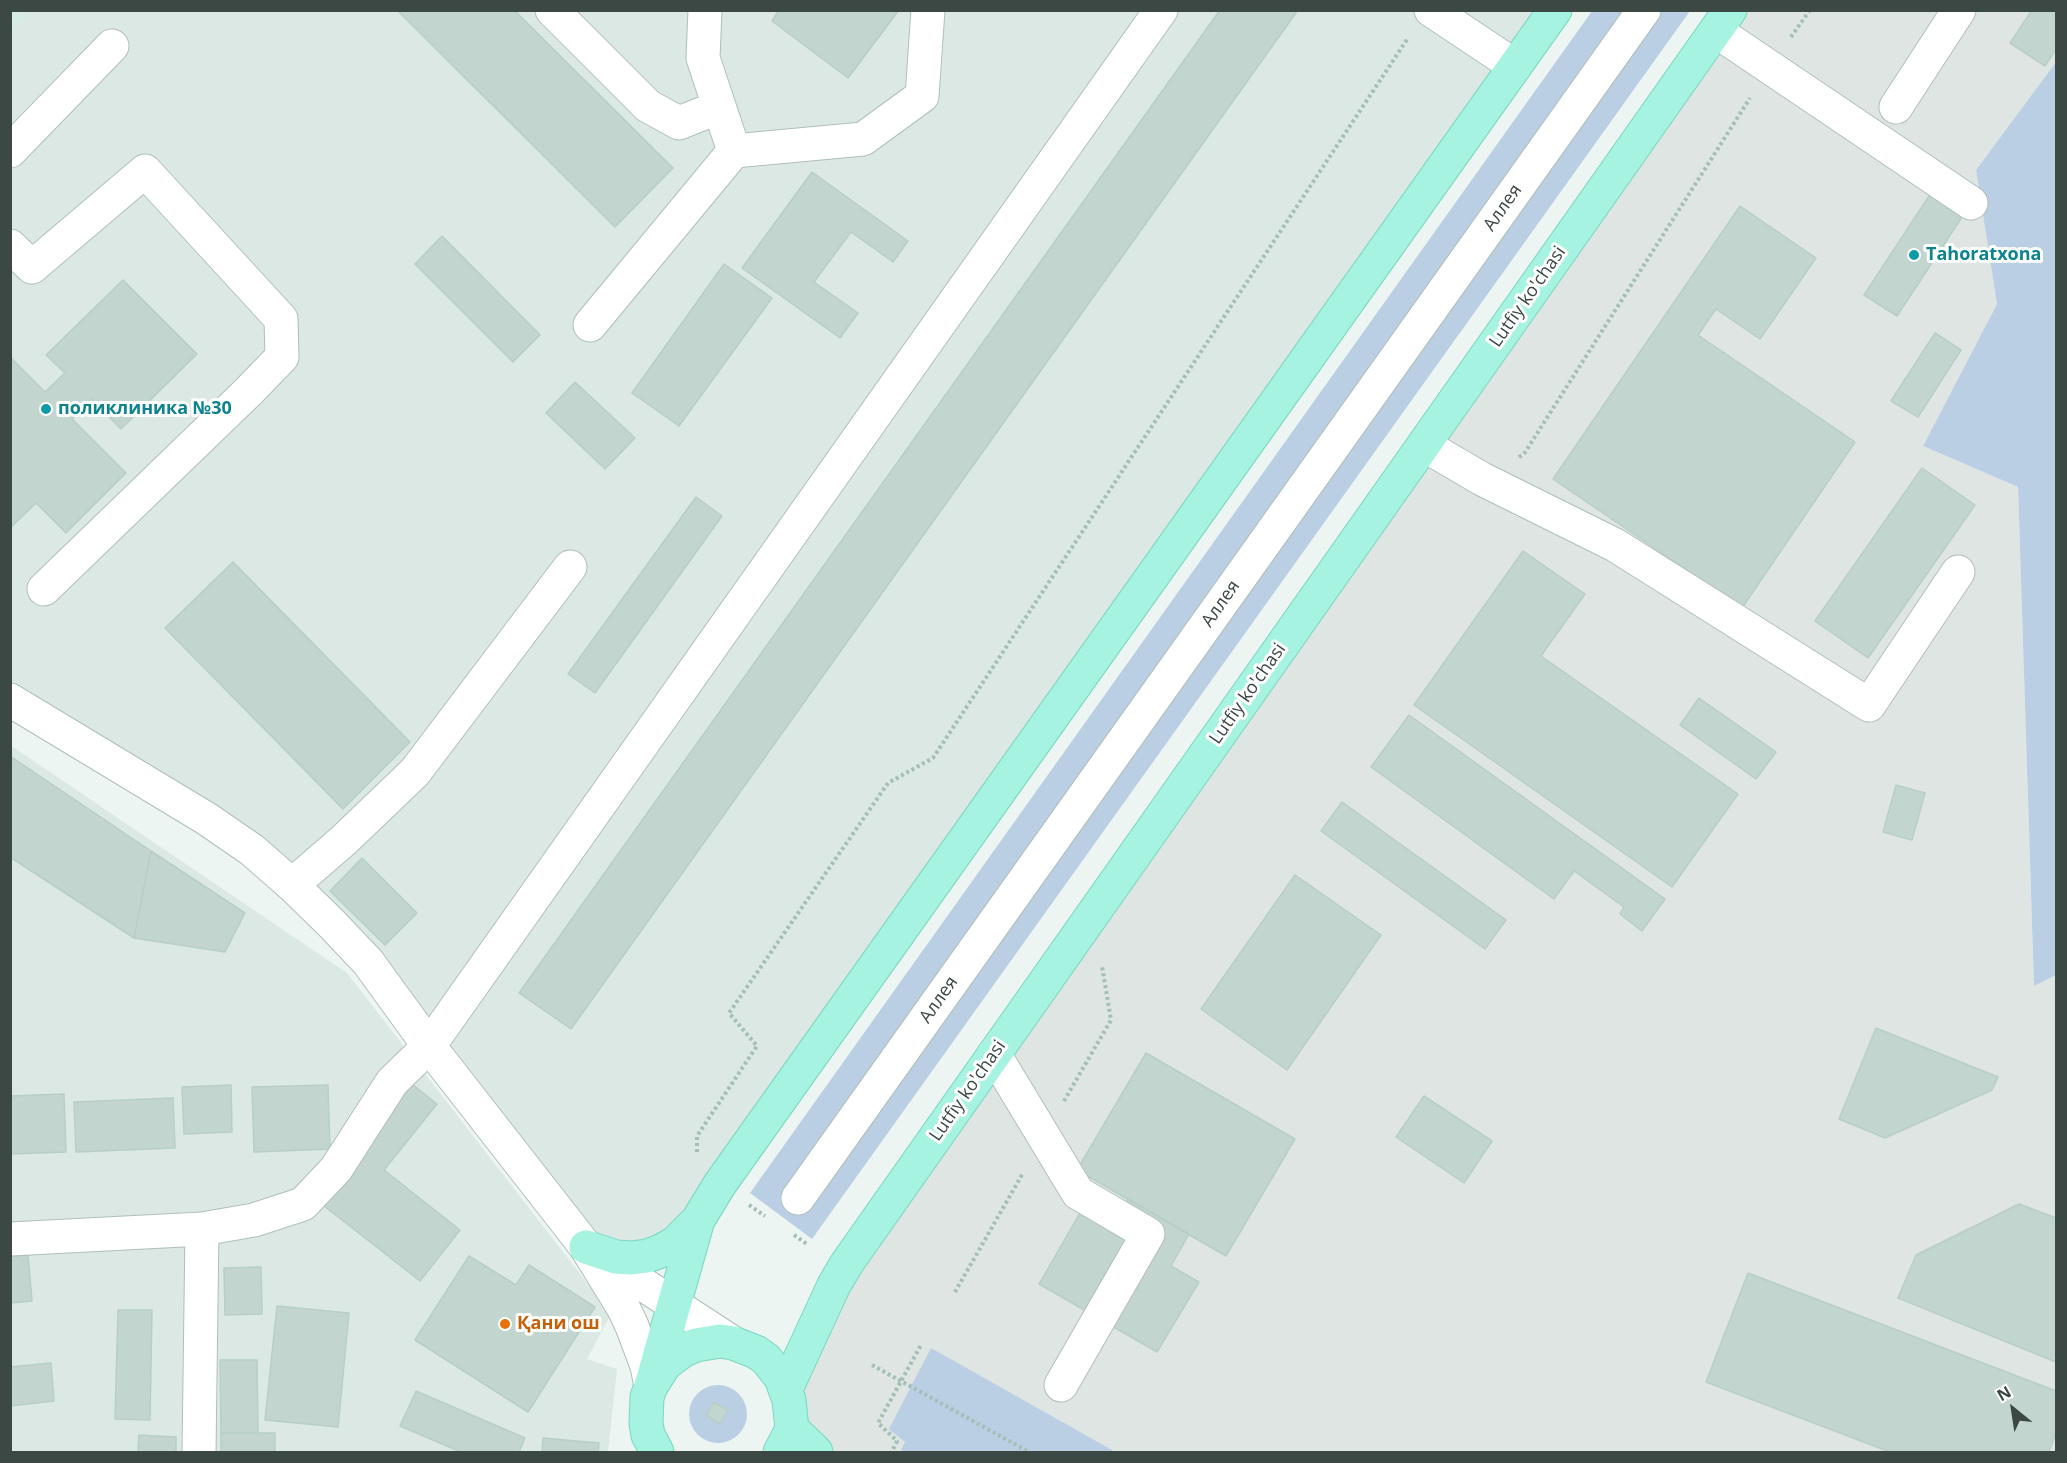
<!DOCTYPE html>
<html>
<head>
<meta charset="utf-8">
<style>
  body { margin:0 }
  #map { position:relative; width:2067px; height:1463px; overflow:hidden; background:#edf5f2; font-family:"Open Sans",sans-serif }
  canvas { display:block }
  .frame { position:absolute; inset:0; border:12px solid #3b4844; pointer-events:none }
  .north { position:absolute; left:1983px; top:1379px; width:60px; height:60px; -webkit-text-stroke:4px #fff; paint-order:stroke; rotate:330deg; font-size:16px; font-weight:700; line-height:24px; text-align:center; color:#3b4844 }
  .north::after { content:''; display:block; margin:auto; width:21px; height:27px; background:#3b4844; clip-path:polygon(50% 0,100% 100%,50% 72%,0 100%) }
</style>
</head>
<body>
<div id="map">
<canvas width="2067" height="1463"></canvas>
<div class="frame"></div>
<div class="north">N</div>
</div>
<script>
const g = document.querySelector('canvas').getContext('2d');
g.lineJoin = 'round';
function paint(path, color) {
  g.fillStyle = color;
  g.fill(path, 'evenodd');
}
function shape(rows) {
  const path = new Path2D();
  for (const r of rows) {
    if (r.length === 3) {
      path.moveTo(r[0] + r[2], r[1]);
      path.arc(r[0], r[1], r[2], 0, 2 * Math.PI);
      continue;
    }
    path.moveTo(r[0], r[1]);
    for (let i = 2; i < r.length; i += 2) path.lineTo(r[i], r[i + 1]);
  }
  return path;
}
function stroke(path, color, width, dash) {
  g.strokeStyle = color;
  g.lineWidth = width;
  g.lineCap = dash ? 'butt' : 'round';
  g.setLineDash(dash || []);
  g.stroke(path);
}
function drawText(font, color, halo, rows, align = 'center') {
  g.font = font + ' "Open Sans",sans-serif';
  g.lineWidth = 6;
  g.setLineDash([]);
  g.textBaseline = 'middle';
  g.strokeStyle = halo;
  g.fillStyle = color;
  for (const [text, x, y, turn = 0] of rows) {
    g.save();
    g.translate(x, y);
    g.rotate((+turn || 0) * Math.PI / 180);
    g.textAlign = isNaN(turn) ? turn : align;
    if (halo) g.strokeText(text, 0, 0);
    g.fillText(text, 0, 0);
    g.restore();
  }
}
const residential = shape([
  [10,11,1555,11,698,1220,616,1257,331,923,11,700],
  [10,745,347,973,611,1314,587,1359,617,1369,608,1452,11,1452]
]);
const industrial = shape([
  [1730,11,2056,11,2056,62,1976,170,1997,304,1923,446,2018,487,2034,986,2056,975,2056,1452,816,1452,792,1429,834,1285],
  [1740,206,1815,258,1760,339,1716,309,1698,335,1855,442,1742,608,1553,479]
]);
const education = shape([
  [11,10,31,10,31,11,11,30]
]);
const green = shape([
  [1592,11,1690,11,812,1239,750,1193],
  [2056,62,2056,975,2034,986,2018,487,1923,446,1997,304,1976,170],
  [931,1348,1112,1450,1112,1452,906,1452,901,1450,905,1442,889,1429],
  [718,1414,29]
]);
const building = shape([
  [397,10,514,10,673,168,615,227,397,10],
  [779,10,899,10,848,78,772,21,779,10],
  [1220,10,1298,10,571,1029,519,993,1220,10],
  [2032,10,2056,10,2056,49,2045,66,2010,43,2032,10],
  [812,172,908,241,893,262,851,232,814,282,858,313,840,338,742,268,812,172],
  [1931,193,1964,214,1897,316,1864,295,1931,193],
  [1740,206,1816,258,1760,339,1716,309,1698,335,1855,442,1742,608,1553,479,1740,206],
  [442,236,540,335,513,362,415,264,442,236],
  [724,264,772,298,679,426,632,393,724,264],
  [123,280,197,354,121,429,91,399,72,419,126,473,66,533,36,503,10,528,10,357,45,392,65,373,46,355,123,280],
  [1935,333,1961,350,1918,417,1891,401,1935,333],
  [575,382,635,438,605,469,546,413,575,382],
  [1922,468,1975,505,1868,658,1815,621,1922,468],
  [696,497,722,516,595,693,568,674,696,497],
  [1523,551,1585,594,1541,656,1738,794,1672,887,1414,705,1523,551],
  [233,562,410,742,343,809,165,628,233,562],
  [1699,698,1776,752,1756,779,1680,725,1699,698],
  [1409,715,1665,899,1642,931,1620,914,1624,907,1574,871,1554,899,1371,767,1409,715],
  [10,756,151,851,134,938,10,857,10,756],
  [1896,785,1925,793,1912,840,1883,832,1896,785],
  [1342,802,1506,920,1485,949,1321,831,1342,802],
  [151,851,245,913,225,952,134,938,151,851],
  [362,858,417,913,385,945,330,891,362,858],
  [1295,875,1381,935,1287,1070,1201,1009,1295,875],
  [1876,1028,1998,1077,1992,1090,1885,1138,1839,1119,1876,1028],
  [1146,1053,1295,1139,1226,1256,1077,1170,1146,1053],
  [412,1084,437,1104,384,1170,460,1230,420,1281,319,1202,412,1084],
  [231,1085,232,1132,184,1134,182,1087,231,1085],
  [328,1085,330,1149,254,1152,252,1087,328,1085],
  [64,1094,66,1152,10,1154,10,1096,64,1094],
  [1424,1096,1492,1141,1464,1183,1396,1137,1424,1096],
  [173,1098,175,1148,76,1152,74,1102,173,1098],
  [1128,1199,1189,1234,1171,1266,1199,1282,1157,1352,1039,1284,1080,1213,1111,1230,1128,1199],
  [2019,1204,2056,1218,2056,1362,1898,1298,1916,1255,2019,1204],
  [28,1255,32,1301,10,1303,10,1257,28,1255],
  [469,1256,516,1285,529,1265,595,1307,528,1412,415,1340,469,1256],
  [261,1267,262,1314,225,1315,224,1268,261,1267],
  [1748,1273,2056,1391,2056,1433,2049,1452,1890,1452,1706,1382,1748,1273],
  [277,1306,349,1313,338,1427,265,1420,277,1306],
  [118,1310,152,1310,150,1420,115,1419,118,1310],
  [220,1360,257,1360,258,1433,221,1433,220,1360],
  [51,1363,54,1401,10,1406,10,1367,51,1363],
  [416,1391,525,1438,519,1452,461,1452,400,1426,416,1391],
  [714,1402,728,1410,720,1424,706,1415,714,1402],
  [221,1433,275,1433,275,1452,221,1452,221,1433],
  [139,1435,176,1437,176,1452,138,1452,139,1435],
  [543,1438,599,1443,598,1452,542,1452,543,1438]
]);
const path = shape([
  [1791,37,1810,10],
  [1519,457,1524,454,1750,98],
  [1064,1101,1111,1020,1102,966],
  [697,1152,697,1136,757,1046,729,1013,888,783,933,758,1408,38],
  [749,1205,765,1216],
  [794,1235,808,1245],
  [955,1292,1023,1173],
  [872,1365,1029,1452],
  [893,1449,897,1441,878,1423,921,1345]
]);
const minor = shape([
  [552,10,648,106,679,123,719,107],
  [705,10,703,58,734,151,863,139,922,96,928,10],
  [1431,10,1515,66],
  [1716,31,1971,203],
  [1896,107,1959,10],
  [10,151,112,46],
  [10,246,32,267,145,171,281,319,282,357,248,392,44,589],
  [590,325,734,151],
  [1424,445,1482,479,1615,545,1869,705,1958,572],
  [10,700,207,819,252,850,292,885,331,923,368,962,429,1046,586,1247,623,1307,632,1326,647,1366,651,1386],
  [292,885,344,840,415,772,570,567],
  [994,1054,1078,1193,1148,1234,1061,1385],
  [798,1198,1644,10],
  [10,1239,202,1229,254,1220,303,1204,336,1169,392,1082,429,1046,1161,10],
  [592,1251,733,1343],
  [199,1452,202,1229]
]);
const major = shape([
  [586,1247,616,1257,631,1258,647,1256,661,1251,675,1243,698,1220],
  [651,1386,698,1220,720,1184,1555,10],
  [786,1389,834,1285,847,1263,1730,10],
  [792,1429,816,1452],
  [657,1452,648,1435,646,1423,647,1397,651,1386,665,1364,684,1350,696,1345,720,1341,733,1343,756,1352,766,1359,781,1378,789,1400,792,1429,780,1452]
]);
const markers = [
  [1914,255,6,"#0f9aa8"],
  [46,409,6,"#0f9aa8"],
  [505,1324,6,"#e8710a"]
];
const streetNames = [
  ["Аллея",1503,208,-55],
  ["Lutfiy ko'chasi",1528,297,-55],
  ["Аллея",1221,604,-55],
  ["Lutfiy ko'chasi",1248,694,-55],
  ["Аллея",939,1000,-55],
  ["Lutfiy ko'chasi",968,1091,-55]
];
const cultureNames = [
  ["Tahoratxona",1926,255],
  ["поликлиника №30",58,409]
];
const foodNames = [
  ["Қани ош",517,1324]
];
paint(residential, '#dbe8e4');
paint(industrial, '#dee5e2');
paint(education, '#d8ece7');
paint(green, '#bbcfe4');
paint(building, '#c3d5cf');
stroke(building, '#b7cfc7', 1.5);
stroke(minor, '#b0bfba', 35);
stroke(major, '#78d7bf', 35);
stroke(path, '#a3bfb6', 4, [3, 3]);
stroke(minor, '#fff', 33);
stroke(major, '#a7f3e1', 33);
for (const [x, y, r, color] of markers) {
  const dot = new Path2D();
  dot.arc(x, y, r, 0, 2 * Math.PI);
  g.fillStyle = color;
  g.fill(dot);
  stroke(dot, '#fff', 2);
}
drawText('18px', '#3b4844', '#fff', streetNames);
drawText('bold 18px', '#0d838f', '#fff', cultureNames, 'left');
drawText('bold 18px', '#c56008', '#fff', foodNames, 'left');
</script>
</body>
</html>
